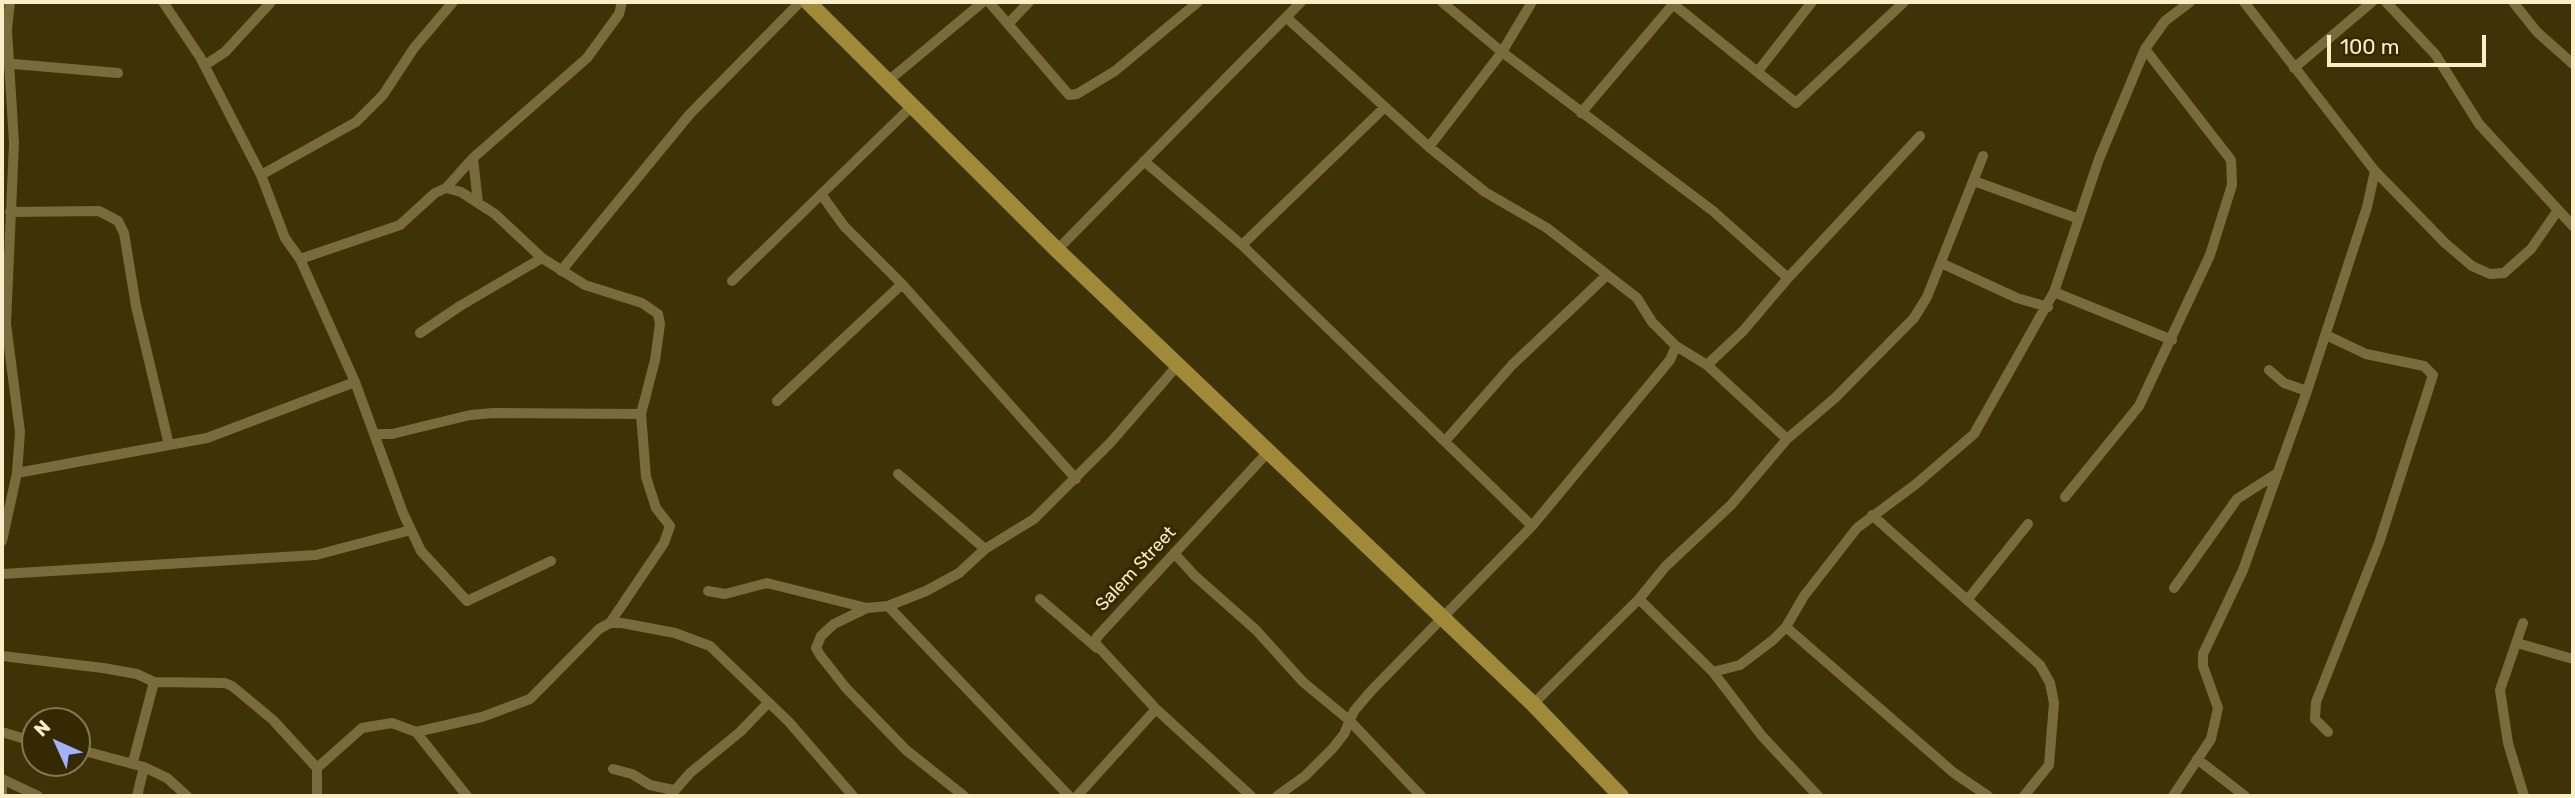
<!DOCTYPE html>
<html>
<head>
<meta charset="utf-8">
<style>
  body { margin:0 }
  #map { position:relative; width:2575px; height:798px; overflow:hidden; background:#3e3307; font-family:Rubik,sans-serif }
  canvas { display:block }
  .frame { position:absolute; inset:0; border:4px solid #f9eec8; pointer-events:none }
  .north { position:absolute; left:21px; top:707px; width:70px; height:70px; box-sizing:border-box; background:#342900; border:2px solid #837850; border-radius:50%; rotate:315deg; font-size:19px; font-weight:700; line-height:28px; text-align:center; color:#f9eec8 }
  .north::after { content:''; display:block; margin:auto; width:24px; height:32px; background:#a2b2fd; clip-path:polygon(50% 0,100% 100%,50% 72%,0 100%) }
  .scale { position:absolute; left:2327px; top:35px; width:159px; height:32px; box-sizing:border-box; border:4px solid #f9eec8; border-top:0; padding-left:9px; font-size:21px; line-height:24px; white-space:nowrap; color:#f9eec8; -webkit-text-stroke:5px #342900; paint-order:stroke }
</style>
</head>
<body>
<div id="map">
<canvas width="2575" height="798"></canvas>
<div class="frame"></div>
<div class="north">N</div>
<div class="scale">100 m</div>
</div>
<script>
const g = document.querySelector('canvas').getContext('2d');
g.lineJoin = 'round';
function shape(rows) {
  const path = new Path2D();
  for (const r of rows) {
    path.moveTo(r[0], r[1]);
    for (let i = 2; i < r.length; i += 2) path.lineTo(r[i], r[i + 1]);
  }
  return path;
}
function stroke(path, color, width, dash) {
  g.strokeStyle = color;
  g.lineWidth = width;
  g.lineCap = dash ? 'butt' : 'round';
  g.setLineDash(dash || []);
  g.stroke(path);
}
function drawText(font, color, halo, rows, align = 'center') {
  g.font = font + ' Rubik,sans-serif';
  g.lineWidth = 7;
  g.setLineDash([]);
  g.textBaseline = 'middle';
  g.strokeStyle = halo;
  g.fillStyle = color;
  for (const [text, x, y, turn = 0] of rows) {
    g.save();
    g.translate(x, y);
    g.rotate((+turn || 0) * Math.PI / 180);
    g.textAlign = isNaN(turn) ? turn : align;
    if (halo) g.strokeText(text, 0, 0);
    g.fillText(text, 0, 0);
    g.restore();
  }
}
const street = shape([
  [163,2,200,57,261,175,285,238,300,259,355,382,403,513,421,551,467,601,551,561],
  [989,2,1069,95,1077,94,1115,71,1198,2],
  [1442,2,1502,52,1713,211,1788,278],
  [2244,2,2375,171,2445,243,2472,266,2490,274,2504,273,2531,249,2558,210],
  [2386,2,2435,54,2479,124,2573,226],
  [2513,2,2537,32,2573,64],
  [1673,4,1796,103,1904,2],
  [1287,18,1429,147,1485,192,1547,228,1637,298,1652,322,1676,346,1707,365,1787,439],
  [1009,23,1029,2],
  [2,63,118,73],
  [205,65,225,52,271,2],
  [2294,68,2372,2],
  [1758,71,1812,2],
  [888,81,983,2],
  [1581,113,1675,2],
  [1429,147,1502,52,1532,2],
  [473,158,478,203],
  [1144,161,1242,245,1532,526],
  [261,175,356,122,383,95,414,48,453,2],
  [1974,181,2079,219],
  [446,188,461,192,495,214,542,258,585,285,642,303,658,314,660,324,655,360,641,414,646,477,656,508,670,526,664,543,610,623],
  [821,194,844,226,902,284,1076,479],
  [10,212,99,211,118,221,124,233,136,306,169,445],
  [1242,245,1384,108],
  [1057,250,1301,2],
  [300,259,400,225,435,193,446,188,473,158,587,58,619,14,622,2],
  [1941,263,2017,298,2048,307],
  [561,271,689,115,800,2],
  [732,281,912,106],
  [2054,292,2172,340],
  [420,333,460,306,542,258],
  [2326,335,2366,354,2424,366,2433,375,2379,543,2316,702,2315,719,2328,732],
  [1707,365,1743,331,1788,278,1920,136],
  [2269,370,2284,383,2307,391],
  [777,401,902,284],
  [374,434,392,434,470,415,493,413,641,414],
  [1446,440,1512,365,1606,276],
  [17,473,207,438,355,382],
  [898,474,985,549],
  [2065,497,2139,406,2210,255,2232,185,2231,160,2145,49],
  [1872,515,2040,665,2050,683,2054,703,2049,765,2024,796],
  [2,541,17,473,20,432,6,324,14,143,7,30,10,2],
  [1174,553,1195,576,1256,630,1303,682,1349,720,1421,796],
  [2,574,316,555,411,530],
  [2174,588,2237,499,2276,474],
  [708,591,725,594,767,583,867,608],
  [1040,599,1097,648],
  [1639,599,1713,672,1762,736,1818,796],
  [1968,599,2028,524],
  [888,606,1069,796],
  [2523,623,2500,690,2508,743,2524,796],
  [1786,627,1954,773,1988,796],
  [2517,643,2573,659],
  [2,656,103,668,137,674,154,682,225,683,232,686,273,720,317,768,317,796],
  [1713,672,1740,665,1773,640,1786,627,1804,596,1857,528,1916,484,1974,434,2054,292,2099,159,2145,49,2165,21,2190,2],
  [1533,704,1639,599,1665,567,1731,505,1787,439,1835,398,1914,318,1927,297,1983,156],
  [2,732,35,742],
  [416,732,467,796],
  [77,749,144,767,167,778,187,796],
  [2197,759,2245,796],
  [133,762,154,682],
  [317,768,362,728,392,723,416,732,482,717,530,699,599,629,610,623,622,623,675,633,710,646,789,722,853,796],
  [613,769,632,774,650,785,673,790],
  [2,779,38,796],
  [2,787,2,796],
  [137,796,144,767],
  [670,796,690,773,740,732,768,703],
  [964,796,906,750,846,688,820,655,816,648,821,636,834,624,867,608,888,606,926,591,959,573,985,549,1034,519,1111,442,1177,366],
  [1077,796,1156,709],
  [1251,796,1156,709,1095,643,1097,637,1268,452],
  [1277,796,1305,776,1333,748,1344,734,1354,711,1371,691,1532,526,1670,360,1676,346],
  [2173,796,2211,739,2218,708,2203,666,2203,654,2243,570,2307,391,2367,207,2375,171]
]);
const secondary = shape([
  [808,2,1057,250,1533,704,1621,796]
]);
const streetNames = [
  ["Salem Street",1136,569,-47]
];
stroke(street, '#796b3b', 10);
stroke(secondary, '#a08938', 16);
drawText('18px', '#f9eec8', '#342900', streetNames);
</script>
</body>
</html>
